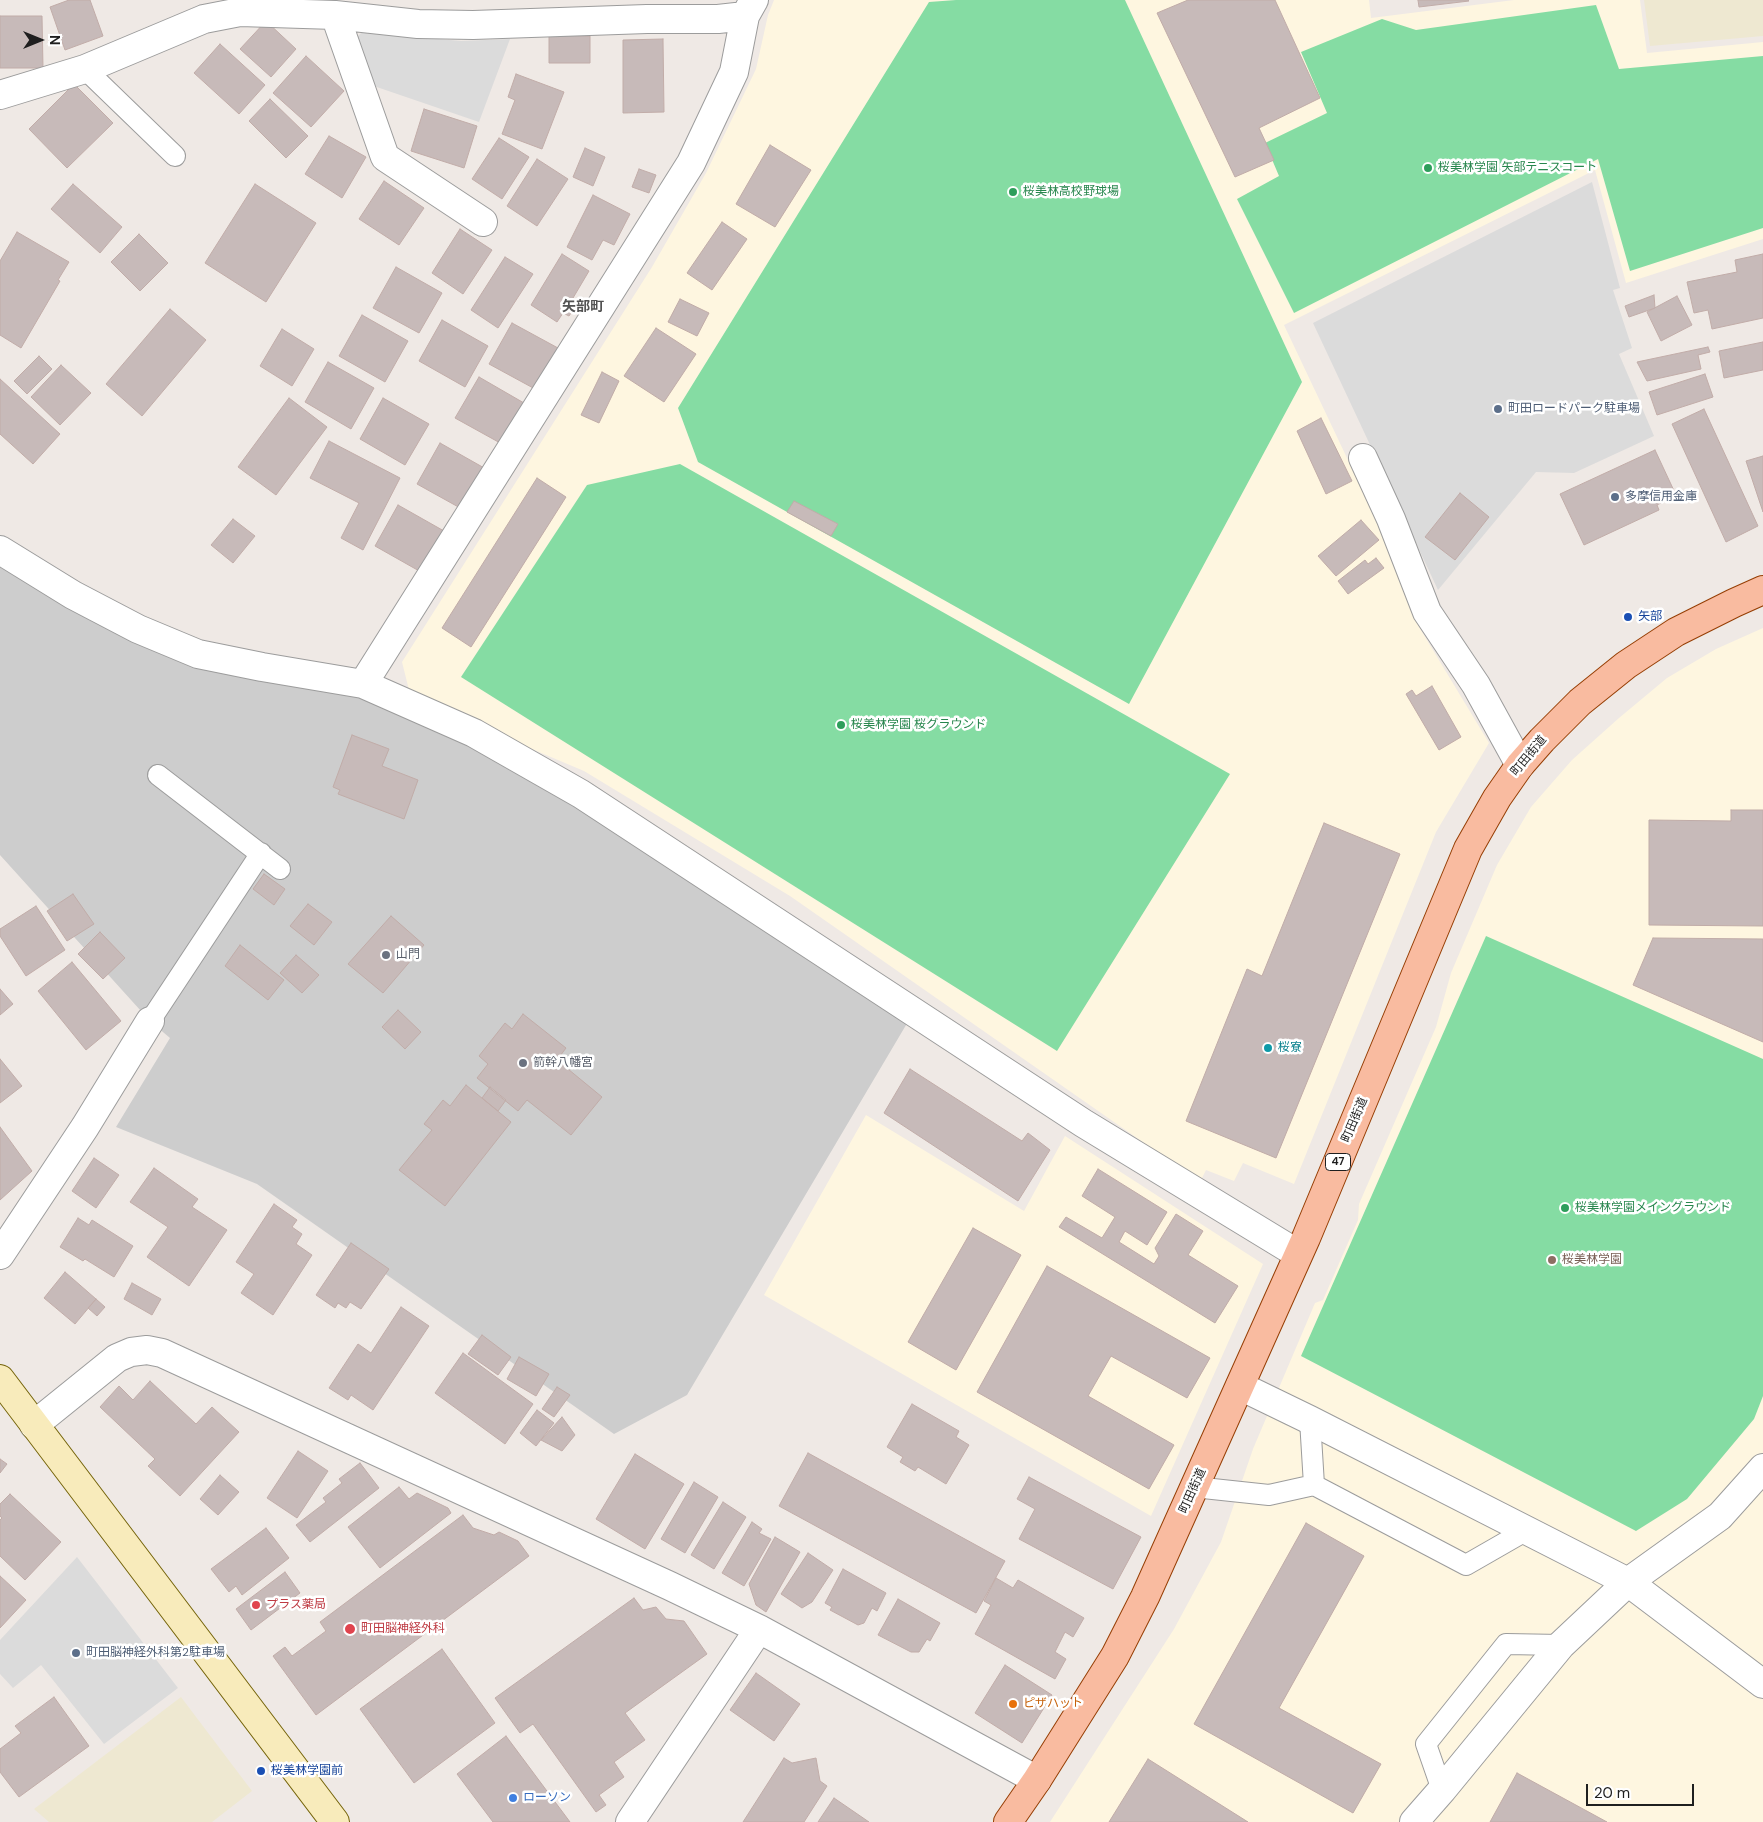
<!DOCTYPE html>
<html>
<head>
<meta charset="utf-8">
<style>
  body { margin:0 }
  #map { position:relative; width:1763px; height:1822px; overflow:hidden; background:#efe9e5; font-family:"DM Sans",sans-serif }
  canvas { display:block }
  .north { position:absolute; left:15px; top:15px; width:50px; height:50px; -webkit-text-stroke:4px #fff; paint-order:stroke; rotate:90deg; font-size:14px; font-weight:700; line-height:20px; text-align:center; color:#1f1f1f }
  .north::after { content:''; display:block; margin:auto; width:18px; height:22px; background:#1f1f1f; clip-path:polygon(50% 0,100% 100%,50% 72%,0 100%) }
  .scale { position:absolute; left:1586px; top:1784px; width:108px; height:22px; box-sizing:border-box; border:2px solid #1f1f1f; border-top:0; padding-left:6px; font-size:15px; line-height:18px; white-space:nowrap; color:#1f1f1f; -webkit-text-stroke:4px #fff; paint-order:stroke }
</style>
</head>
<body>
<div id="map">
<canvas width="1763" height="1822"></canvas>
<div class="north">N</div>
<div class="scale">20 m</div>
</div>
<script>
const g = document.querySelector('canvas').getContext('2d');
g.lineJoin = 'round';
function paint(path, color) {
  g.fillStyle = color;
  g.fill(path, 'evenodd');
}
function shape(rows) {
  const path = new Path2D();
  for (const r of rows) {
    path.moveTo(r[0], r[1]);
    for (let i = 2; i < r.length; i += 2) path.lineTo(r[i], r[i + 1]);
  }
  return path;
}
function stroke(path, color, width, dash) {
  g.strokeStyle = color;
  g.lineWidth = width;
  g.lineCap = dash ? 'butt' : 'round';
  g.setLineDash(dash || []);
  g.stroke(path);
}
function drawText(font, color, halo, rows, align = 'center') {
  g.font = font + ' "DM Sans","Noto Sans JP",sans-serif';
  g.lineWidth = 5;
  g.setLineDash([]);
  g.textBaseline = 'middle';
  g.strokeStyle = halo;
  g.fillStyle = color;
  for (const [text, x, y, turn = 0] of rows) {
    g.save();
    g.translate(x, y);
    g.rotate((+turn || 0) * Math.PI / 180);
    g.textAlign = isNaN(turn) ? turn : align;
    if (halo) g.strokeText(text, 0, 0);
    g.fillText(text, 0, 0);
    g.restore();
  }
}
const education = shape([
  [774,0,1369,0,1371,18,1514,0,1640,0,1647,53,1763,42,1763,239,1626,283,1595,170,1284,325,1383,534,1419,627,1489,743,1436,832,1294,1184,1243,1163,1234,1181,1206,1170,1200,1182,790,896,584,771,411,698,402,662,652,267,706,173,756,69,768,15],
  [1763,628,1763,1822,1050,1822,1174,1629,1221,1542,1253,1449,1315,1303,1323,1300,1358,1220,1359,1204,1436,1027,1451,973,1497,865,1531,807,1572,760,1619,718,1667,678,1716,649],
  [866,1115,1024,1211,1065,1136,1263,1264,1151,1516,764,1295]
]);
const religious = shape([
  [0,565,70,607,358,693,464,742,607,821,909,1020,687,1395,614,1434,257,1184,116,1127,170,1038,150,1021,0,855]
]);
const farmland = shape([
  [1644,0,1763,0,1763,36,1650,46],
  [181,1697,252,1791,212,1822,49,1822,34,1809]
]);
const pitch = shape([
  [956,0,1125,0,1302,382,1129,704,698,462,678,408,929,2],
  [1596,5,1619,69,1763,56,1763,228,1630,271,1598,159,1294,313,1237,199,1279,176,1265,143,1327,113,1301,52,1382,19,1416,30],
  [680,464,1230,774,1057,1051,461,677,587,485],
  [1486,936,1763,1059,1763,1396,1754,1419,1687,1499,1636,1531,1301,1356]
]);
const parking = shape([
  [362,32,461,41,510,39,479,122,368,84,352,42],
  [1592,182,1620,288,1613,290,1632,348,1619,354,1654,436,1574,473,1536,472,1438,590,1313,323],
  [77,1557,178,1688,104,1744,41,1665,13,1688,0,1674,0,1640]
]);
const building = shape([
  [69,0,90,0,103,36,65,50,50,7,69,0],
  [1188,0,1275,0,1320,98,1259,128,1274,160,1235,177,1157,13,1188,0],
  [1418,0,1468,0,1469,1,1419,7,1418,0],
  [0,16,42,16,43,68,0,68,0,16],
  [266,21,296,49,271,77,240,49,266,21],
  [549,35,590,36,590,63,549,63,549,35],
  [663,39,664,112,623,113,623,40,663,39],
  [220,44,265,85,239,114,194,73,220,44],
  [306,56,344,91,311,127,273,93,306,56],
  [516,74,564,92,542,149,502,134,515,100,508,97,516,74],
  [74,84,113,123,67,168,29,129,74,84],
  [270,99,308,136,286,158,249,121,270,99],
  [424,109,477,126,464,168,411,151,424,109],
  [329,136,366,157,342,198,305,174,329,136],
  [499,138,529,157,502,199,472,179,499,138],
  [770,145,811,170,775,227,736,204,770,145],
  [585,148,605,157,593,186,573,177,585,148],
  [537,159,568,179,537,226,507,206,537,159],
  [639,169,656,175,649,193,632,187,639,169],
  [384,181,424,208,399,245,359,219,384,181],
  [73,184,122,227,100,253,51,209,73,184],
  [255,184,316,223,266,302,205,263,255,184],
  [593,195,630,214,614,245,603,240,592,260,567,247,593,195],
  [722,222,747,239,712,290,687,273,722,222],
  [460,229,492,250,463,294,432,273,460,229],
  [17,232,69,262,58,280,60,281,21,348,0,335,0,261,17,232],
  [139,234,168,263,140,291,111,262,139,234],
  [562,254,589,271,573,298,579,301,569,316,563,313,557,322,531,305,562,254],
  [1763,254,1763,318,1712,329,1708,310,1694,313,1687,282,1737,272,1735,260,1763,254],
  [505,257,533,274,498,328,471,310,505,257],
  [396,267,442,293,419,333,373,308,396,267],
  [1654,295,1655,308,1629,317,1625,306,1654,295],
  [1677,296,1692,325,1661,341,1647,312,1677,296],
  [680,299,709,313,697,336,668,322,680,299],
  [170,309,206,340,142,416,106,384,170,309],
  [362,315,408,341,385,382,339,356,362,315],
  [442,320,488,346,465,387,419,361,442,320],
  [512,323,558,348,535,389,489,364,512,323],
  [656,328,696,354,664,402,624,376,656,328],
  [282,329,314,349,292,386,260,366,282,329],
  [1763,342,1763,370,1724,378,1719,351,1763,342],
  [1708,347,1710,352,1698,355,1701,369,1647,381,1637,362,1708,347],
  [39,356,52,369,27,394,14,381,39,356],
  [328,362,374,388,351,429,305,402,328,362],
  [61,365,91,393,60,425,31,397,61,365],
  [602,372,619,381,599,423,581,415,602,372],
  [1705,374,1713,397,1657,415,1649,392,1705,374],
  [479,377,524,403,502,444,455,418,479,377],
  [0,379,60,434,33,464,0,434,0,379],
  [289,398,327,427,276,495,238,467,289,398],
  [383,398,429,424,405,465,360,439,383,398],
  [1704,409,1758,526,1726,542,1672,424,1704,409],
  [1321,418,1352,481,1326,494,1297,431,1321,418],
  [329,441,400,478,363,550,341,538,359,503,310,478,329,441],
  [440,443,486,469,462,509,417,484,440,443],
  [1655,450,1676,495,1657,505,1659,510,1584,545,1560,494,1655,450],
  [1763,456,1763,512,1746,461,1763,456],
  [537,478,566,497,471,647,442,628,537,478],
  [1460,493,1489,517,1455,560,1425,537,1460,493],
  [794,501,838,524,831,536,787,512,794,501],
  [398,505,444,531,421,572,375,546,398,505],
  [233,519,255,536,233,563,211,545,233,519],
  [1361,520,1379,540,1336,576,1318,556,1361,520],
  [1376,558,1384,568,1348,594,1338,581,1365,560,1368,564,1376,558],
  [1432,686,1461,737,1439,750,1406,694,1412,690,1416,696,1432,686],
  [352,735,389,749,382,766,418,780,404,819,338,794,340,790,333,787,352,735],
  [1731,810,1763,810,1763,926,1649,925,1649,820,1731,821,1731,810],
  [1324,823,1400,854,1276,1158,1186,1121,1247,969,1262,976,1324,823],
  [264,874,285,889,274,905,253,889,264,874],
  [73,894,94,924,67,941,47,911,73,894],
  [308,904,332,922,314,945,290,926,308,904],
  [36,906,65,950,26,976,0,936,0,929,36,906],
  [391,916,424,945,383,993,348,964,391,916],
  [100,932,125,958,103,979,78,954,100,932],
  [1653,938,1763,939,1763,1042,1633,985,1653,938],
  [240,945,284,980,268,1000,225,966,240,945],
  [296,955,319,975,302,993,280,973,296,955],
  [72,962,121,1021,86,1050,38,991,72,962],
  [0,989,13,1004,0,1015,0,989],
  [398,1010,421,1032,405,1049,382,1027,398,1010],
  [523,1014,566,1048,557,1060,602,1097,571,1135,527,1100,518,1111,477,1078,488,1064,479,1056,505,1023,512,1029,523,1014],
  [0,1059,22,1086,0,1103,0,1059],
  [910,1069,1022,1141,1028,1133,1050,1150,1018,1201,884,1113,910,1069],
  [466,1085,511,1122,445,1206,399,1170,432,1130,424,1124,443,1100,450,1106,466,1085],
  [490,1087,506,1100,498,1111,482,1098,490,1087],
  [0,1127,32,1171,0,1200,0,1127],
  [94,1158,119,1175,96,1208,72,1191,94,1158],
  [154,1168,198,1199,192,1207,227,1230,189,1286,147,1257,168,1227,130,1202,154,1168],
  [1098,1169,1167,1212,1147,1245,1125,1231,1119,1242,1154,1264,1159,1256,1155,1248,1176,1214,1203,1231,1188,1255,1238,1286,1215,1323,1059,1227,1066,1217,1102,1238,1115,1217,1082,1196,1098,1169],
  [274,1204,297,1220,292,1227,302,1234,296,1244,312,1255,273,1315,241,1293,254,1274,236,1262,274,1204],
  [78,1218,89,1225,92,1220,133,1246,114,1277,85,1259,83,1261,60,1247,78,1218],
  [973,1228,1021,1255,956,1370,908,1342,973,1228],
  [351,1243,389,1269,361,1309,350,1302,346,1308,338,1303,335,1308,316,1295,351,1243],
  [1047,1266,1210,1358,1187,1398,1111,1356,1088,1396,1174,1445,1149,1489,977,1392,1047,1266],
  [65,1272,96,1299,75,1324,44,1298,65,1272],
  [132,1283,161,1299,152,1315,124,1299,132,1283],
  [96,1299,105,1307,97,1316,88,1308,96,1299],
  [401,1307,429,1326,373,1410,351,1395,348,1400,329,1388,358,1344,371,1353,401,1307],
  [482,1335,511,1357,498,1375,468,1354,482,1335],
  [463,1353,533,1404,505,1444,435,1393,463,1353],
  [519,1357,549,1374,536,1396,507,1379,519,1357],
  [150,1381,196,1424,212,1407,239,1432,180,1496,148,1466,155,1459,100,1407,119,1386,133,1400,150,1381],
  [557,1387,570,1395,554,1417,542,1409,557,1387],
  [912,1404,959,1431,956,1437,969,1445,946,1484,918,1467,915,1471,900,1462,903,1457,887,1447,912,1404],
  [537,1410,554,1423,536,1446,520,1433,537,1410],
  [562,1417,575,1435,562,1451,541,1440,562,1417],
  [298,1451,328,1471,297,1518,267,1498,298,1451],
  [808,1453,1005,1561,976,1613,779,1506,808,1453],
  [635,1454,684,1484,645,1549,596,1519,635,1454],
  [0,1459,7,1464,0,1473,0,1459],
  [360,1463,379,1488,310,1542,296,1525,326,1502,323,1498,342,1483,339,1479,360,1463],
  [220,1475,239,1492,218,1515,200,1499,220,1475],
  [1029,1477,1141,1537,1113,1589,1019,1539,1035,1509,1017,1499,1029,1477],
  [694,1482,718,1497,685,1553,661,1539,694,1482],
  [399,1487,409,1499,417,1493,448,1508,451,1513,380,1568,348,1527,399,1487],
  [10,1494,61,1542,25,1580,0,1556,0,1520,2,1518,0,1516,0,1504,10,1494],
  [723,1502,746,1517,714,1569,691,1555,723,1502],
  [463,1515,473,1528,494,1535,499,1532,518,1541,529,1556,316,1715,273,1656,285,1647,292,1656,326,1631,320,1622,463,1515],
  [752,1522,762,1529,759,1533,771,1539,744,1586,722,1573,752,1522],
  [1306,1523,1364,1556,1279,1708,1381,1764,1353,1813,1194,1724,1306,1523],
  [266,1528,289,1558,242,1595,236,1586,229,1592,211,1569,266,1528],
  [775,1537,800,1552,766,1612,756,1605,749,1584,775,1537],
  [808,1553,833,1570,812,1602,802,1608,781,1594,808,1553],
  [843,1569,886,1593,877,1611,872,1608,864,1623,858,1625,830,1610,832,1607,825,1603,843,1569],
  [285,1572,300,1593,251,1630,236,1609,285,1572],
  [0,1576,26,1600,0,1628,0,1576],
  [996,1578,1013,1588,1018,1580,1084,1618,1073,1637,1065,1632,1055,1652,1066,1659,1055,1679,975,1634,991,1605,984,1601,996,1578],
  [634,1598,643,1610,656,1607,666,1619,684,1621,707,1654,625,1713,645,1740,614,1762,624,1777,599,1795,606,1805,596,1812,533,1724,520,1733,495,1698,634,1598],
  [898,1599,940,1623,930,1641,927,1639,919,1652,911,1652,878,1635,898,1599],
  [442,1649,495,1723,414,1783,360,1709,442,1649],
  [1005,1665,1052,1695,1022,1743,975,1713,1005,1665],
  [756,1673,800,1704,774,1741,730,1710,756,1673],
  [54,1697,89,1746,19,1797,0,1772,0,1749,21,1733,15,1726,54,1697],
  [506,1736,570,1822,493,1822,457,1774,506,1736],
  [784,1758,792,1763,816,1758,820,1781,827,1786,804,1822,743,1822,784,1758],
  [1148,1759,1248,1822,1109,1822,1148,1759],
  [1517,1773,1607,1822,1490,1822,1517,1773],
  [834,1798,869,1822,818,1822,834,1798]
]);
const lane = shape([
  [85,69,175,156],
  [158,775,280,869],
  [150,1021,261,853],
  [1310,1420,1314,1485],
  [1194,1487,1269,1495,1314,1485,1466,1565,1527,1530],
  [1442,1790,1426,1744,1506,1644,1561,1645]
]);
const street = shape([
  [335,15,385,157,483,222],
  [0,95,85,69,204,19,240,12,335,15,418,24,473,25,647,19,718,19,745,16],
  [1363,458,1391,519,1427,612,1476,685,1520,765],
  [0,550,73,595,138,629,198,654,262,667,363,684,691,163,734,72,745,16,754,0],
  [363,684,474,733,581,794,1083,1123,1298,1254],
  [0,1255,85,1127,150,1021],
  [1240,1386,1310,1420,1628,1582,1763,1684],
  [34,1425,117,1358,131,1352,147,1350,162,1353,670,1586,759,1629,1037,1780],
  [630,1822,759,1629],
  [1414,1822,1442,1790,1561,1645,1628,1582,1720,1516,1763,1468]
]);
const secondary = shape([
  [0,1379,335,1822]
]);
const primary = shape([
  [1008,1822,1037,1780,1115,1656,1145,1597,1306,1238,1468,849,1497,798,1520,765,1542,740,1580,702,1626,665,1676,632,1734,603,1763,590]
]);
const markers = [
  [1428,168,5,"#2e9e5b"],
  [1013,192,5,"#2e9e5b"],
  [1498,409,5,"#5c6f8a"],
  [1615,497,5,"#5c6f8a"],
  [1628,617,5,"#1a4fb4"],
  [841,725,5,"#2e9e5b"],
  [386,955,5,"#6b7280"],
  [1268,1048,5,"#0f9aa8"],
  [523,1063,5,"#6b7280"],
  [1565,1208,5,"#2e9e5b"],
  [1552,1260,5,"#8d6e63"],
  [256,1605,5,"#e0444e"],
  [350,1629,6,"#e0444e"],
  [76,1653,5,"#5c6f8a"],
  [1013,1704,5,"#e8710a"],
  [261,1771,5,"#1a4fb4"],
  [513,1798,5,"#3f7fe0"]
];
const shields = [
  [1338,1162,25]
];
const shieldNames = [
  ["47",1338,1162]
];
const leisureNames = [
  ["桜美林学園 矢部テニスコート",1438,168],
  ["桜美林高校野球場",1023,192],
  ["桜美林学園 桜グラウンド",851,725],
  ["桜美林学園メイングラウンド",1575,1208]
];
const serviceNames = [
  ["町田ロードパーク駐車場",1508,409],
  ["多摩信用金庫",1625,497],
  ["町田脳神経外科第2駐車場",86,1653]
];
const transitNames = [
  ["矢部",1638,617],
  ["桜美林学園前",271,1771]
];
const streetNames = [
  ["町田街道",1529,756,-50],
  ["町田街道",1355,1120,-67],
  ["町田街道",1193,1491,-66]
];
const worshipNames = [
  ["山門",396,955],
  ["箭幹八幡宮",533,1063]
];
const cultureNames = [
  ["桜寮",1278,1048]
];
const educationNames = [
  ["桜美林学園",1562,1260]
];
const healthNames = [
  ["プラス薬局",266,1605],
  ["町田脳神経外科",361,1629]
];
const foodNames = [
  ["ピザハット",1023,1704]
];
const shopNames = [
  ["ローソン",523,1798]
];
const neighbourhoodNames = [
  ["矢部町",583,307]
];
paint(education, '#fef6e0');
paint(religious, '#cdcdcd');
paint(farmland, '#eee8d1');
paint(pitch, '#85dca3');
paint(parking, '#dbdbdb');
paint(building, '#c7bab9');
stroke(building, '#c1aca8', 1);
stroke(lane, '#9c9c9c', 22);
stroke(street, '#9c9c9c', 30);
stroke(secondary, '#746308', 30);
stroke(primary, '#963e04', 30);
stroke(lane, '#fff', 20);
stroke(street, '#fff', 28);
stroke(secondary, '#f8ebbb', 28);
stroke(primary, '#f9bba0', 28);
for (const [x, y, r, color] of markers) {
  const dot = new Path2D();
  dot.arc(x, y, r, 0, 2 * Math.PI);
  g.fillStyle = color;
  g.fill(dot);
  stroke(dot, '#fff', 2);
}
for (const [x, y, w] of shields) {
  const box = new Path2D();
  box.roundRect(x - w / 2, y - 8.5, w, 17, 4);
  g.fillStyle = '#fff';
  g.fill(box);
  stroke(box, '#1f1f1f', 1);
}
drawText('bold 11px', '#1f1f1f', null, shieldNames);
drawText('12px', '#27864d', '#fff', leisureNames, 'left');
drawText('12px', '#4e5e75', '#fff', serviceNames, 'left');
drawText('12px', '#164399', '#fff', transitNames, 'left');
drawText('12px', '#1f1f1f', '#fff', streetNames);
drawText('12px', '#5b616d', '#fff', worshipNames, 'left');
drawText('12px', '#0d838f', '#fff', cultureNames, 'left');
drawText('12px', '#785e54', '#fff', educationNames, 'left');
drawText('12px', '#be3a42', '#fff', healthNames, 'left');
drawText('12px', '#c56008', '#fff', foodNames, 'left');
drawText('12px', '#366cbe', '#fff', shopNames, 'left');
drawText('bold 14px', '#525252', '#fff', neighbourhoodNames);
</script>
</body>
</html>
